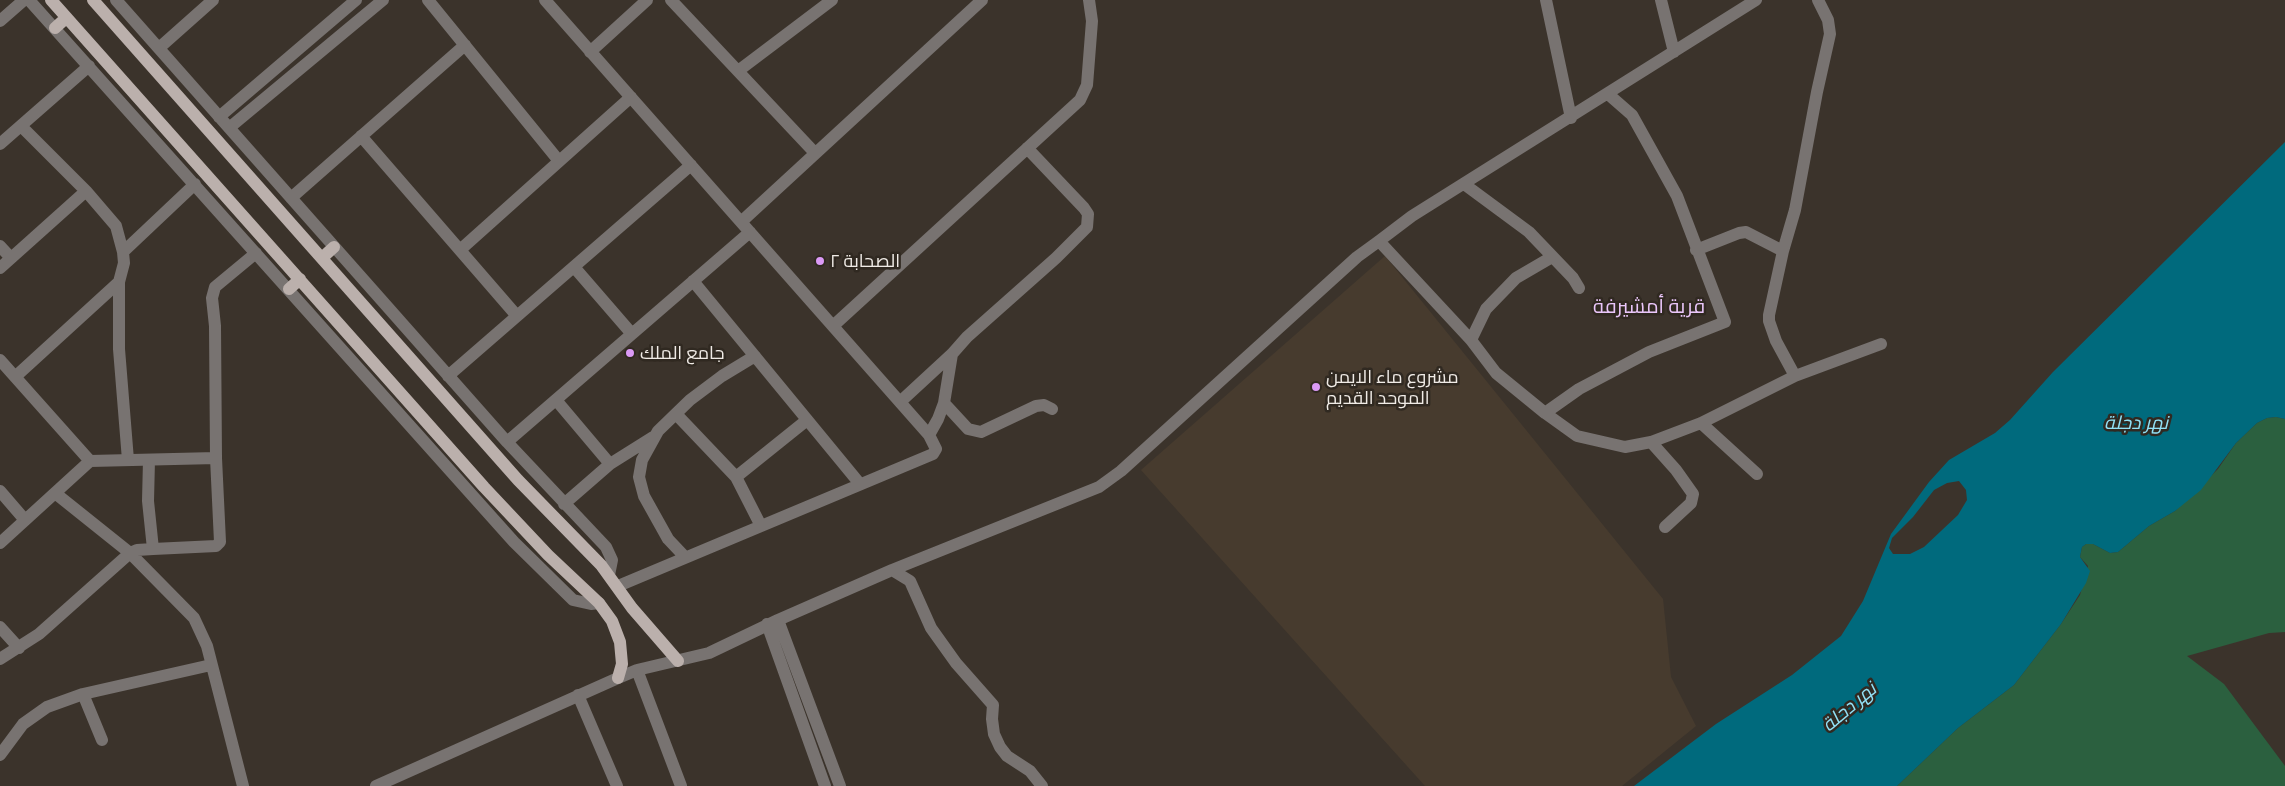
<!DOCTYPE html>
<html>
<head>
<meta charset="utf-8">
<style>
  body { margin:0 }
  canvas { display:block; background:#3b332b }
</style>
</head>
<body>
<canvas width="2285" height="786"></canvas>
<script>
const g = document.querySelector('canvas').getContext('2d');
g.lineJoin = 'round';
function paint(path, color) {
  g.fillStyle = color;
  g.fill(path, 'evenodd');
}
function shape(rows) {
  const path = new Path2D();
  for (const r of rows) {
    path.moveTo(r[0], r[1]);
    for (let i = 2; i < r.length; i += 2) path.lineTo(r[i], r[i + 1]);
  }
  return path;
}
function stroke(path, color, width, dash) {
  g.strokeStyle = color;
  g.lineWidth = width;
  g.lineCap = dash ? 'butt' : 'round';
  g.setLineDash(dash || []);
  g.stroke(path);
}
function drawText(font, color, halo, rows, align = 'center') {
  g.font = font + ' "Exo 2",Cairo,sans-serif';
  g.lineWidth = 5;
  g.setLineDash([]);
  g.textBaseline = 'middle';
  g.strokeStyle = halo;
  g.fillStyle = color;
  for (const [text, x, y, turn = 0] of rows) {
    g.save();
    g.translate(x, y);
    g.rotate((+turn || 0) * Math.PI / 180);
    g.textAlign = isNaN(turn) ? turn : align;
    if (halo) g.strokeText(text, 0, 0);
    g.fillText(text, 0, 0);
    g.restore();
  }
}
const built = shape([
  [1385,256,1663,599,1671,677,1696,726,1622,786,1425,786,1141,470]
]);
const green = shape([
  [2276,417,2285,419,2285,632,2269,633,2187,656,2224,684,2285,766,2285,786,1897,786,1958,728,2014,685,2061,624,2080,595,2088,566,2080,557,2082,547,2086,544,2093,544,2110,553,2118,552,2149,526,2175,511,2218,469,2236,443,2257,423,2267,418]
]);
const water = shape([
  [2285,142,2285,419,2276,417,2267,418,2257,423,2236,443,2201,490,2175,511,2149,526,2118,552,2110,553,2093,544,2086,544,2082,547,2080,557,2090,571,2086,583,2061,624,2014,685,1958,728,1897,786,1634,786,1716,724,1792,675,1841,636,1863,601,1891,534,1929,482,1949,460,1995,433,2010,420,2053,372],
  [1959,481,1966,490,1967,500,1958,515,1924,547,1910,554,1893,554,1889,548,1892,538,1913,517,1934,490,1947,483]
]);
const minor = shape([
  [29,0,514,542,573,600,591,604,599,603],
  [116,0,507,442,606,547,612,560,609,575],
  [428,0,559,161],
  [545,0,929,435,936,449,933,454,618,586],
  [671,0,815,153],
  [1546,0,1571,118],
  [1661,0,1674,52],
  [0,21,24,0],
  [159,48,213,0],
  [590,52,647,0],
  [738,71,832,0],
  [219,117,356,0],
  [21,126,86,191,116,226,123,252,124,263,119,282,119,349,128,460],
  [229,128,383,0],
  [361,136,517,316],
  [0,144,89,66],
  [1464,184,1529,232,1573,278,1579,288],
  [291,198,465,45],
  [741,222,982,0],
  [1379,241,1471,340,1496,373,1545,413,1577,436,1625,447,1651,442,1701,423,1795,376,1776,341,1769,321,1769,315,1783,251,1795,210,1817,92,1830,34,1828,20,1818,0],
  [0,246,11,258],
  [460,250,631,97],
  [1696,250,1739,233,1746,232,1783,251],
  [123,252,195,184],
  [574,267,632,334],
  [0,268,86,191],
  [693,281,860,484],
  [833,326,1080,100,1087,85,1092,21,1089,0],
  [1471,340,1486,309,1516,278,1552,257],
  [0,360,90,461],
  [448,376,691,165],
  [1795,376,1881,344],
  [15,377,119,282],
  [556,400,610,464,653,437],
  [900,402,952,354,967,337,1056,258,1087,227,1088,214,1084,208,1027,148],
  [944,403,968,429,981,432,1036,406,1044,405,1052,409],
  [1545,413,1579,389,1649,352,1725,322,1677,196,1632,115,1608,94],
  [676,414,736,477,761,526],
  [1701,423,1757,474],
  [929,435,938,419,944,403,952,354],
  [507,442,750,232],
  [1651,442,1676,470,1693,494,1691,503,1665,527],
  [736,477,807,420],
  [0,491,25,520],
  [55,493,130,553,194,618,207,646,243,786],
  [564,504,610,464],
  [0,543,90,461,216,458],
  [153,549,216,546,220,542,216,458,215,326,212,298,215,287,256,253],
  [685,557,668,539,644,496,639,477,642,460,658,431,690,400,722,376,755,356],
  [892,570,1099,487,1121,471,1357,257,1379,241,1412,216,1756,0],
  [778,620,840,786],
  [767,624,825,786],
  [0,627,19,648],
  [0,659,39,634,130,553,137,550,153,549,148,501,149,460],
  [637,670,681,786],
  [83,694,102,740],
  [578,695,617,786],
  [0,755,23,724,47,707,83,694,211,665],
  [376,786,618,678,637,670,709,653,778,620,892,570,910,581,931,628,956,663,993,705,992,719,994,734,1000,747,1007,756,1030,771,1042,786]
]);
const major = shape([
  [51,0,484,487,548,555,599,603,612,621,620,642,622,664,618,678],
  [93,0,518,480,601,565,632,608,678,661],
  [55,28,66,18],
  [323,257,334,247],
  [289,289,300,279]
]);
const markers = [
  [820,261,5,"#db9af6"],
  [630,353,5,"#db9af6"],
  [1316,387,5,"#db9af6"]
];
const poiNames = [
  ["الصحابة ٢",830,261],
  ["جامع الملك",640,353],
  ["مشروع ماء الايمن",1326,377],
  ["الموحد القديم",1326,398]
];
const waterNames = [
  ["نهر دجلة",2136,423],
  ["نهر دجلة",1849,707,-40]
];
const quarterNames = [
  ["قرية أمشيرفة",1649,306]
];
paint(built, '#473b2e');
paint(green, '#2b603f');
paint(water, '#006a7d');
stroke(minor, '#787371', 12);
stroke(major, '#bbb0ac', 12);
for (const [x, y, r, color] of markers) {
  const dot = new Path2D();
  dot.arc(x, y, r, 0, 2 * Math.PI);
  g.fillStyle = color;
  g.fill(dot);
  stroke(dot, '#302921', 2);
}
drawText('18px', '#f0ebe6', '#302921', poiNames, 'left');
drawText('italic 19px', '#92e1f6', '#302921', waterNames);
drawText('20px', '#eac6fa', '#302921', quarterNames);
</script>
</body>
</html>
